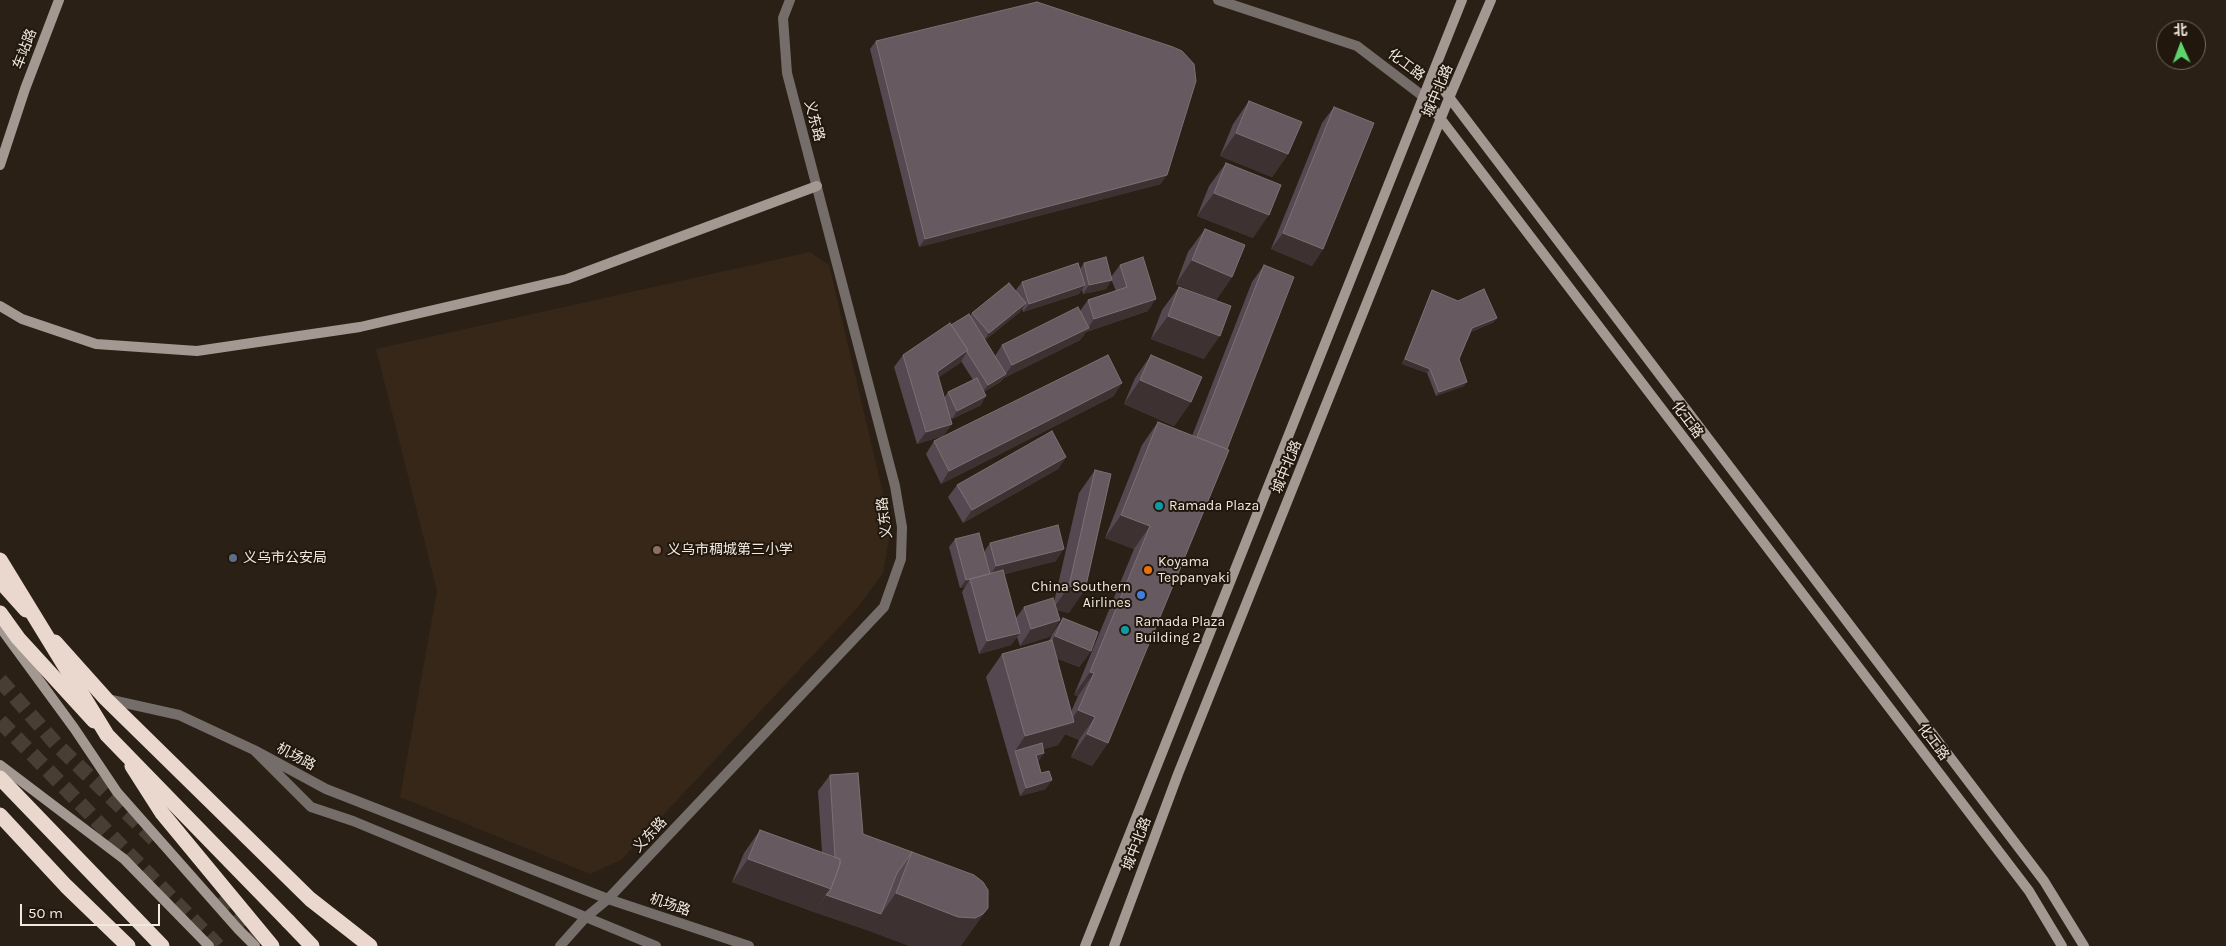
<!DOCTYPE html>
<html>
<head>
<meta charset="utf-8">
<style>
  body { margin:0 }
  #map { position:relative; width:2226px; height:946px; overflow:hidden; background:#2b2015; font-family:Karla,"Noto Sans SC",sans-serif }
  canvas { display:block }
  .north { position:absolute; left:2156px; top:20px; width:50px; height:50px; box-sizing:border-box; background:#21170c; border:1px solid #746b61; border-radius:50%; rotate:358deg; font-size:14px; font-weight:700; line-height:20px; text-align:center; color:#f0e8e1 }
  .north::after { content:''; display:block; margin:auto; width:18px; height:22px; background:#5ed56c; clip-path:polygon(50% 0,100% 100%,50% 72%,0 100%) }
  .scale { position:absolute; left:20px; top:904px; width:140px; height:22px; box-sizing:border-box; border:2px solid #f0e8e1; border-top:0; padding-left:6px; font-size:15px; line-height:18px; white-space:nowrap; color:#f0e8e1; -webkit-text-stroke:4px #21170c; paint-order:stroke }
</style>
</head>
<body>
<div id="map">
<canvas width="2226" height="946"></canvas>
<div class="north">北</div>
<div class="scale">50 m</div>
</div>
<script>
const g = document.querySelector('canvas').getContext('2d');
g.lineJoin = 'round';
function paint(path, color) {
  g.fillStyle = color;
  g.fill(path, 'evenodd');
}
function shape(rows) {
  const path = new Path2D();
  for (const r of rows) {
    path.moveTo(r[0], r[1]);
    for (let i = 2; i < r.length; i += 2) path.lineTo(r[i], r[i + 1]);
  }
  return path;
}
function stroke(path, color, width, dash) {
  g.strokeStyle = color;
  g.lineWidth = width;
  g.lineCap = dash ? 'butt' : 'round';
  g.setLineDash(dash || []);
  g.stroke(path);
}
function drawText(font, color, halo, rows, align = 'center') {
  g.font = font + ' Karla,"Noto Sans SC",sans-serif';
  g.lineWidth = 4;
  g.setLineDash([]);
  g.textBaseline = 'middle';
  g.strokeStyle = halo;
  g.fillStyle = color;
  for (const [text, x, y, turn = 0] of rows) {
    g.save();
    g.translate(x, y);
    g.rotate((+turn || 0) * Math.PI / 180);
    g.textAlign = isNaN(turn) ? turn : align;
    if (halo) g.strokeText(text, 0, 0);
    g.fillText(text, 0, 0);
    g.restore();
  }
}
const built = shape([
  [810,252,829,265,891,527,883,573,859,606,621,860,590,874,400,797,437,591,376,349]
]);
const highwayTunnel = shape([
  [0,680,56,744,154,839],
  [0,721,218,946],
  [217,900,264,946]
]);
const street = shape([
  [1218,0,1357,46,1424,97],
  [107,699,179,715,254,750],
  [560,946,585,918,608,899,884,607,901,559,902,527,895,486,787,73,783,18,790,0],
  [656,946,353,821,311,807,254,750,326,789,608,899,749,946]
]);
const secondary = shape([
  [1433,76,2044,881,2084,946],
  [1424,97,2029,891,2062,946],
  [0,165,25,89,59,0],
  [0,306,22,319,96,344,197,351,360,327,567,279,817,186],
  [0,627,74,728,117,792,238,929,255,946],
  [0,765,124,859,209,946],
  [1085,946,1462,0],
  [1114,946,1178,774,1449,98,1491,0]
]);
const highway = shape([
  [0,581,26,610],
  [0,613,18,638,94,721],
  [55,642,106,699,310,899,370,946],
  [132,766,162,813,272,946],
  [0,778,162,946],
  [0,815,66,886,128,946],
  [288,921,312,946]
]);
const highwayBridge = shape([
  [0,560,107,735,288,921]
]);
const wall = shape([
  [876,41,1161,184,919,247,870,49],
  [1249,101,1288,154,1272,177,1220,156,1233,124],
  [1334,107,1323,249,1312,266,1271,249,1322,123],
  [1226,163,1253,238,1197,216,1209,186],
  [1205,229,1232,277,1216,300,1176,284,1188,252],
  [1084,263,1111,277,1120,265,1148,311,1086,332,1080,340,1004,378,1000,382,984,392,981,405,952,419,950,416,952,424,943,436,917,444,894,367,903,355,951,325,970,316,972,313,1017,293,1016,290,1022,282,1080,269],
  [1111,279,1116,291,1088,300,1080,311,1002,345,995,356,985,340,1020,312,1022,308,1023,312,1079,294,1082,289,1083,294,1106,289],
  [961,361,973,380,948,392,944,398,938,377,960,363],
  [1264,265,1108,743,1092,766,1071,757,1079,740,1065,734,1058,745,1043,749,1044,753,1038,761,1046,789,1020,796,986,677,1002,654,1049,641,1052,634,1063,618,1091,651,1079,667,1056,658,1071,712,1078,696,1074,695,1134,549,1105,538,1142,445,1158,422,1192,436,1252,282],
  [1179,287,1204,359,1151,339,1162,310],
  [1432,290,1494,322,1471,332,1459,359,1464,386,1436,396,1427,373,1402,364,1430,295],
  [1151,355,1191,402,1174,426,1124,404,1135,378],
  [1114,396,941,484,926,454,934,441],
  [1066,457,1058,469,963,523,948,497,957,485],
  [1095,470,1069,613,1057,610,1060,620,1049,637,1020,646,1017,637,1011,645,979,654,962,592,965,587,960,588,949,547,955,539,984,552,990,543,1056,561,1004,574,1016,618,1024,607,1054,602,1079,493],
  [830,775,863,834,912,852,961,946,910,946,870,931,814,912,732,882,744,853,760,830,822,852,818,791]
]);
const shadedWall = shape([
  [1236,133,1288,154,1272,177,1220,156],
  [1167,175,1161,184,919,247,925,239],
  [1214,193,1269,215,1253,238,1197,216],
  [1283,233,1323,249,1312,266,1271,249],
  [1192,260,1232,277,1216,300,1176,284],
  [1112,280,1106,289,1083,294,1089,285],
  [1085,285,1079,294,1023,312,1029,304],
  [1156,299,1148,311,1086,332,1080,340,1004,378,1000,382,982,393,988,385,1006,374,1012,365,1088,328,1094,319],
  [1026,303,1020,312,983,342,989,333],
  [1168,316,1220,336,1204,359,1151,339],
  [1497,318,1494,322,1469,333,1472,328],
  [968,350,960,363,928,385,937,372],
  [1405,359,1430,369,1427,373,1402,364],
  [1140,380,1191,402,1174,426,1124,404],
  [1467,382,1464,386,1436,396,1439,392],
  [1122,383,1114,396,941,484,949,471],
  [986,396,981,405,952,419,957,411],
  [952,424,943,436,917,444,926,432],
  [1066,457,1058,469,963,523,972,510],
  [1121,515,1150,526,1134,549,1105,538],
  [1064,549,1056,561,988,579,996,566],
  [990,574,970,579,965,587,960,588,966,580],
  [1069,586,1085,590,1069,613,1053,609],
  [1060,620,1049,637,1020,646,1031,629],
  [1020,633,1011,645,979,654,987,641],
  [1055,636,1091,651,1079,667,1044,653],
  [1090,672,1094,673,1078,696,1074,695],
  [1078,710,1095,717,1079,740,1065,734,1058,745,1017,757,1015,751,1025,736,1069,723],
  [1087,734,1108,743,1092,766,1071,757],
  [1044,753,1039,761,1030,764,1036,755],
  [1052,780,1046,789,1020,796,1026,788],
  [748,859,831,889,814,912,732,882],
  [896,893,988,908,961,946,910,946,870,931,814,912,826,895,881,914]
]);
const building = shape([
  [1037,2,1173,47,1182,51,1194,64,1196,81,1167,175,925,239,876,41,1037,2],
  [1249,101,1302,122,1288,154,1236,133,1249,101],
  [1334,107,1374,123,1323,249,1283,233,1334,107],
  [1226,163,1281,185,1269,215,1214,193,1226,163],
  [1205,229,1245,245,1232,277,1192,260,1205,229],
  [1106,257,1112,280,1089,285,1084,263,1106,257],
  [1143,257,1156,299,1094,319,1088,300,1127,287,1120,265,1143,257],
  [1078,263,1085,285,1029,304,1022,282,1078,263],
  [1264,265,1294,277,1227,449,1197,437,1264,265],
  [1009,283,1026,303,989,333,972,313,1009,283],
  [1179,287,1231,306,1220,336,1168,316,1179,287],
  [1484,289,1497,318,1472,328,1459,359,1467,382,1439,392,1430,369,1405,359,1432,290,1458,301,1484,289],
  [1078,307,1089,328,1012,365,1002,345,1078,307],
  [969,314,1006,374,988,385,967,352,968,350,951,325,969,314],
  [950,323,968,350,937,372,952,424,926,432,903,355,950,323],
  [1108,355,1122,383,949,471,934,441,1108,355],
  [1151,355,1202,377,1191,402,1140,380,1151,355],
  [977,378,986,396,957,411,948,392,977,378],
  [1158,422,1229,450,1108,743,1087,734,1095,717,1078,710,1094,673,1090,672,1150,526,1121,515,1158,422],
  [1052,431,1066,457,972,510,957,485,1052,431],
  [1095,470,1111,474,1085,590,1069,586,1095,470],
  [1058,525,1064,549,996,566,990,543,1058,525],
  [979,533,990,574,966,580,955,539,979,533],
  [1003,570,1020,633,987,641,970,579,1003,570],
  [1053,598,1060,620,1031,629,1024,607,1053,598],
  [1063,618,1098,632,1091,651,1055,636,1063,618],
  [1052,640,1074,722,1025,736,1002,654,1052,640],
  [1042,743,1044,753,1036,755,1041,773,1049,771,1052,780,1026,788,1015,751,1042,743],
  [858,773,863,834,912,852,897,873,881,914,826,895,831,889,840,864,840,859,835,857,830,775,858,773],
  [760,830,840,859,840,864,831,889,748,859,760,830],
  [912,852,974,875,983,882,988,890,988,908,983,914,975,918,958,917,896,893,912,852]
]);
const markers = [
  [1159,506,5,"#0f9aa8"],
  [657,550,5,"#8d6e63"],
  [233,558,5,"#5c6f8a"],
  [1148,570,5,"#e8710a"],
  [1141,595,5,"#3f7fe0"],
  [1125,630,5,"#0f9aa8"]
];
const streetNames = [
  ["车站路",25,49,-69],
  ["化工路",1406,65,37],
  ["城中北路",1438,91,-67],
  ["义东路",814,121,75],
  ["化工路",1687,420,53],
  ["城中北路",1287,467,-68],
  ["义东路",885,518,-97],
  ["化工路",1933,742,53],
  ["机场路",296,757,28],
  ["义东路",650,835,-47],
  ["城中北路",1137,844,-69],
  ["机场路",670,905,19]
];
const poiNames = [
  ["Ramada Plaza",1169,506],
  ["义乌市稠城第三小学",667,550],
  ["义乌市公安局",243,558],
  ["Koyama",1158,562],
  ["Teppanyaki",1158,578],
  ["China Southern",1131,587,"right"],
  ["Airlines",1131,603,"right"],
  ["Ramada Plaza",1135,622],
  ["Building 2",1135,638]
];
paint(built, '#372718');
stroke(highwayTunnel, '#493e34', 15, [15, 8]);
stroke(street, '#756d69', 10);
stroke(secondary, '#a49892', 10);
stroke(highway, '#ead8ce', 15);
stroke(highwayBridge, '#ead8ce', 15);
paint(wall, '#564851');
paint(shadedWall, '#3e3132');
paint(building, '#665960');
stroke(building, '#7c7074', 1);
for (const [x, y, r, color] of markers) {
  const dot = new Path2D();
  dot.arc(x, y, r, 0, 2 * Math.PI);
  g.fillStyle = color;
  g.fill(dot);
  stroke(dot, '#21170c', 2);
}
drawText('14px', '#f0e8e1', '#21170c', streetNames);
drawText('14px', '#f0e8e1', '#21170c', poiNames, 'left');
</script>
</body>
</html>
